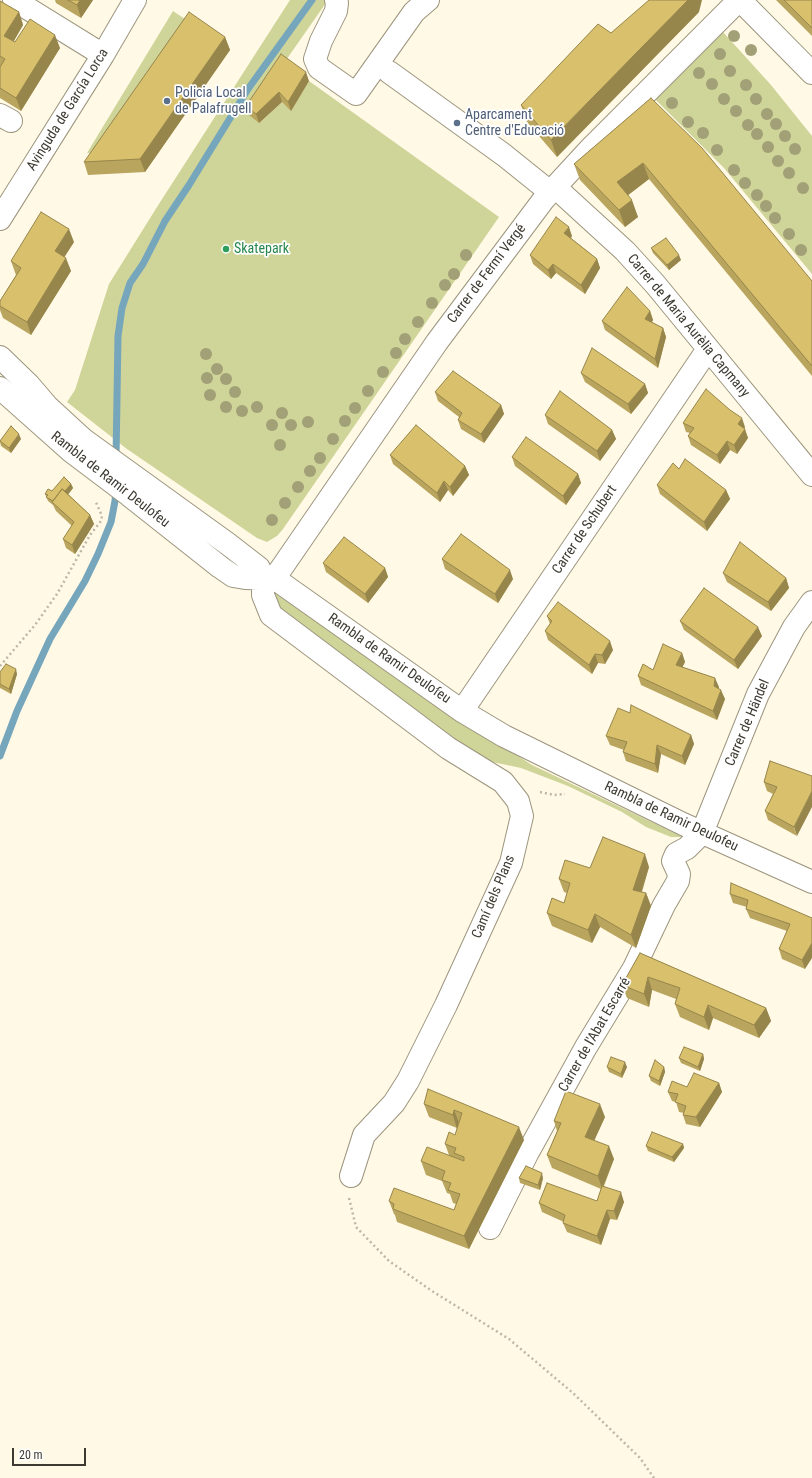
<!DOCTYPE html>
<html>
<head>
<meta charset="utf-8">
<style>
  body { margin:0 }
  #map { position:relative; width:812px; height:1478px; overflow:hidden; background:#fff9e6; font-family:"Roboto Condensed",sans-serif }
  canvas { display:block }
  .scale { position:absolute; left:12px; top:1448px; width:74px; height:18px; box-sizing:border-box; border:2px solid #3d3a31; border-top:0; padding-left:5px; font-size:12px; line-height:14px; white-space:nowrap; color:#3d3a31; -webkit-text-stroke:3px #fff; paint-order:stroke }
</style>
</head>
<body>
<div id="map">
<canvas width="812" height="1478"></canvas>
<div class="scale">20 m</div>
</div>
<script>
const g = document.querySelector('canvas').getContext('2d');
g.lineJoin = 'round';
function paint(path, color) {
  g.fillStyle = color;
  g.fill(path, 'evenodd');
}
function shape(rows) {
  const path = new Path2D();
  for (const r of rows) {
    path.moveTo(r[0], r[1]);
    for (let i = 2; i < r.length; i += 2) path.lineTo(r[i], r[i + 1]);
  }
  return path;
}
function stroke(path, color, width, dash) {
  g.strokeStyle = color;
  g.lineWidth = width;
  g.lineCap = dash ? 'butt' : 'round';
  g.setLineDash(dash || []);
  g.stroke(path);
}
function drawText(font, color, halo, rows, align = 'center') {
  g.font = font + ' "Roboto Condensed",sans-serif';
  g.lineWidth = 3.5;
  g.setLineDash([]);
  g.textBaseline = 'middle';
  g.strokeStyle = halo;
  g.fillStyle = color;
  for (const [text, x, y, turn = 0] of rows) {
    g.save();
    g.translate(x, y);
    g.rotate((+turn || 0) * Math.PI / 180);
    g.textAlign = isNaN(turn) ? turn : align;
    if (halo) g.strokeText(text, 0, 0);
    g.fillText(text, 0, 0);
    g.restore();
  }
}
const green = shape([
  [290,0,328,0,284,63,259,123,282,102,291,110,309,81,499,217,283,529,277,536,267,542,257,538,127,449,67,402,75,390,109,284,157,207],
  [173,11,194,25,105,152,87,153],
  [723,32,771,85,812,136,812,274,724,168,655,99],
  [276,594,424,695,532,765,683,837,671,837,646,827,622,812,568,786,521,768,483,760,281,616,274,596]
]);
const stream = shape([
  [116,459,118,336,122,308,130,283,143,264,165,221,189,185,248,89,312,0],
  [0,756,17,711,50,639,85,581,98,554,111,522,115,501,116,489]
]);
const path = shape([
  [0,666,35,625,57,594,90,535,101,521,102,516,95,500],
  [540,792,554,795,565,794],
  [349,1198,356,1227,389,1261,432,1291,509,1339,573,1393,640,1458,654,1478]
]);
const minor = shape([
  [14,0,103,55],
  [336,0,337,3,336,11,321,41,315,59,319,68,356,94,414,12,428,0],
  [740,0,812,73],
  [389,72,504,155,550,192],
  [0,115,11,121],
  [555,187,625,251,655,284,812,475],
  [0,219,103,55,135,0],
  [0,357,29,385,47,406,84,440,228,544,259,568,263,579,263,595,271,615,448,748,503,782,518,801,522,816,511,863,446,1005,408,1081,394,1103,364,1135,351,1176],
  [0,388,72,452,129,495,220,567,233,576,245,578,274,579,281,583,462,711,504,736,683,824,812,882],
  [274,579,437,342,544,199,591,148,739,0],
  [462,711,708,349],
  [490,1228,527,1154,586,1047,634,968,664,905,678,881,679,874,673,861,676,854,687,848,702,833,758,694,794,627,812,602]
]);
const trees = [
  [734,36],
  [751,50],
  [720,54],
  [730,71],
  [699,73],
  [712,84],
  [746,85],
  [724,99],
  [756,99],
  [672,103],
  [736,111],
  [767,114],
  [688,122],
  [776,124],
  [748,125],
  [703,133],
  [757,134],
  [785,136],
  [768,147],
  [795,149],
  [717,150],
  [778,161],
  [734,170],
  [789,173],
  [745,183],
  [803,188],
  [757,195],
  [766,206],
  [775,218],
  [789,234],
  [801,250],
  [466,255],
  [454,274],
  [445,285],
  [432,303],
  [418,322],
  [405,339],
  [396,353],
  [206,354],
  [217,369],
  [383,372],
  [207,378],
  [226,379],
  [368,391],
  [235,392],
  [210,395],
  [226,407],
  [257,407],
  [355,408],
  [242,411],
  [282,413],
  [345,421],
  [308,422],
  [272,425],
  [291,425],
  [333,439],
  [280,445],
  [320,458],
  [310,471],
  [298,487],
  [285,503],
  [272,520]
];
const wall = shape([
  [55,0,93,0,81,18,56,3],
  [776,0,812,0,812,36],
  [0,1,19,12,23,25,14,41,15,42,60,48,21,111,0,98],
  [699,12,557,157,527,122,521,105,611,33],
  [225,37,230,50,145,172,88,175,84,162],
  [309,81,291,111,282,102,259,123,249,115,246,106],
  [651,98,812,281,812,376,649,179,628,195,638,217,625,227,580,180,574,164],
  [572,236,571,238,597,259,600,268,585,294,556,273,551,279,533,264,530,255],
  [74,242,64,257,71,271,31,335,3,318,0,310,0,301,16,275,11,261],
  [651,248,681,260,669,270,653,253],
  [650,311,653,320,652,322,663,328,666,337,658,368,605,330,602,321],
  [581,373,645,384,648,393,631,414,585,382],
  [435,392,501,405,504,414,484,443,461,429,458,420,459,417,438,401],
  [545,415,612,430,616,439,600,461,548,424],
  [683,423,745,427,744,429,748,438,737,454,730,450,720,464,691,445,688,436,690,433,686,432],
  [21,439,11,453,1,446,0,442,0,441],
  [390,455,465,466,469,475,453,496,448,490,440,502,393,464],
  [512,457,578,474,581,483,566,505,515,466],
  [679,469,726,490,730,499,707,531,660,494,657,485],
  [71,484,73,488,68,494,90,515,94,524,75,554,66,548,63,539,72,526,56,511,53,505,48,501,45,494],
  [442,559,513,579,498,603,445,569],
  [323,563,385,568,388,577,368,603,326,572],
  [723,573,786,578,789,588,771,611,727,582],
  [547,616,613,650,605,664,598,663,592,674,548,640,545,631,550,624],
  [680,621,762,636,738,669,684,630],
  [682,653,685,662,682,667,719,687,718,688,725,699,717,720,641,685,638,676,653,670],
  [0,672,17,674,11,694,0,688],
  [691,735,694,744,685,765,661,754,658,773,626,761,623,752,624,750,610,745,606,736],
  [770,761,797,836,768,820,765,811,773,794,767,791,764,782],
  [649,867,642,892,646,893,651,906,636,948,600,927,592,943,552,926,547,913,564,903,567,893,564,892,559,879,590,868],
  [730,894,812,918,805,969,782,959,779,949,787,931,750,918,746,909,747,907,733,903],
  [640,953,766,1008,771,1021,759,1038,713,1018,709,1030,680,1017,675,1004,676,999,652,990,649,1007,627,998,622,985],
  [703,1054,704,1059,700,1071,681,1063,679,1058],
  [607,1067,627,1067,622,1078,609,1072],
  [664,1067,665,1072,660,1086,651,1081,649,1076],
  [719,1083,722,1092,700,1127,686,1124,683,1115,684,1113,679,1112,676,1102,672,1101,668,1092,687,1087],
  [428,1089,524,1140,469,1249,397,1222,395,1215,394,1214,389,1201,454,1210,456,1204,453,1203,450,1194,447,1193,442,1181,426,1175,421,1161,449,1155,445,1144,455,1135,457,1128,429,1117,424,1104],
  [605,1117,594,1140,614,1159,604,1186,624,1202,617,1220,610,1219,601,1245,567,1232,563,1223,564,1222,542,1212,539,1203,597,1201,601,1189,552,1168,547,1155,557,1131,554,1121],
  [683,1144,684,1148,674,1162,648,1151,646,1146],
  [519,1178,543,1178,540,1190,520,1183]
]);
const shadedWall = shape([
  [80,0,93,0,81,18,77,5],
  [688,0,702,0,699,12,557,157,551,140],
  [19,12,23,25,9,49,4,36],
  [55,35,60,48,21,111,16,98],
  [225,37,230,50,145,172,140,159],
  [306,72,309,81,291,111,288,102],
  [279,92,282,102,259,123,256,114],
  [643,163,649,179,623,199,617,182],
  [632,200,638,217,625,227,619,210],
  [569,227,572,236,568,242,564,233],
  [69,229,74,242,60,264,55,251],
  [679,255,681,260,669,270,667,265],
  [66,258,71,271,31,335,27,322],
  [597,259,600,268,585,294,581,285],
  [553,264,556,273,551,279,548,270],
  [650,311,653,320,648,328,645,319],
  [663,328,666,337,658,368,655,359],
  [645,384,648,393,631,414,628,404],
  [501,405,504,414,484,443,481,434],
  [742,418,745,427,741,433,738,424],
  [745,429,748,438,737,454,734,445],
  [612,430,616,439,600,461,597,451],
  [19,434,21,439,11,453,9,448],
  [727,441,730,450,720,464,717,455],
  [465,466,469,475,453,496,450,487],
  [578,474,581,483,566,505,563,496],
  [444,481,448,490,440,502,437,493],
  [71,484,73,488,58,508,56,503],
  [726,490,730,499,707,531,704,522],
  [90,515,94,524,75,554,72,545],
  [385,568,388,577,368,603,365,594],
  [510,570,513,579,498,603,495,594],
  [786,578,789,588,771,611,768,602],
  [758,627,762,636,738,669,734,660],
  [610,641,613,650,605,664,602,655],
  [682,653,685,662,679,674,676,665],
  [595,654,598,663,592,674,589,665],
  [16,669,17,674,11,694,9,689],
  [715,678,719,687,717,695,714,686],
  [721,690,725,699,717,720,713,711],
  [691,735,694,744,685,765,682,756],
  [657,745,661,754,658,773,655,764],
  [812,791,812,807,797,836,794,827],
  [645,854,649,867,638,903,633,890],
  [646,893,651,906,636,948,631,935],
  [595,914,600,927,592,943,588,930],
  [812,943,812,958,805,969,802,960],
  [648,977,652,990,649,1007,644,994],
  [708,1005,713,1018,709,1030,704,1017],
  [766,1008,771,1021,759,1038,754,1025],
  [703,1054,704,1059,700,1071,698,1067],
  [625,1062,627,1067,622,1078,621,1074],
  [664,1067,665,1072,660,1086,659,1081],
  [719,1083,722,1092,700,1127,696,1117],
  [600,1104,605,1117,590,1150,585,1137],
  [454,1110,459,1123,457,1129,453,1115],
  [519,1127,524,1140,469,1249,464,1236],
  [683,1144,684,1148,674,1162,672,1157],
  [609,1146,614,1159,602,1189,598,1176],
  [542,1173,543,1178,540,1190,538,1185],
  [621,1192,624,1202,617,1220,614,1211],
  [607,1210,610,1219,601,1245,597,1236]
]);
const building = shape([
  [68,0,80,0,77,5,68,0],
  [649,0,688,0,551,140,521,105,598,24,611,33,649,0],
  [784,0,812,0,812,28,784,0],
  [0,1,19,12,4,36,15,42,30,19,55,35,16,98,0,88,0,67,5,59,0,56,0,1],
  [189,12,225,37,140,159,84,162,189,12],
  [281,54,306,72,288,102,279,92,256,114,246,106,281,54],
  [651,98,702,148,812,281,812,366,643,163,617,182,632,200,619,210,574,164,651,98],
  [41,212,69,229,55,251,66,258,27,322,0,306,0,301,21,268,11,261,41,212],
  [556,217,569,227,564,233,597,259,581,285,553,264,548,270,530,255,556,217],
  [666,238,679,255,667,265,651,248,666,238],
  [627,287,650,311,645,319,663,328,655,359,602,321,627,287],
  [592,348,645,384,628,404,581,373,592,348],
  [453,371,501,405,481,434,458,420,462,413,435,392,453,371],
  [706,389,730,410,742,418,738,424,745,429,734,445,727,441,717,455,688,436,694,428,683,423,706,389],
  [560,391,612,430,597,451,545,415,560,391],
  [416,425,465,466,450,487,444,481,437,493,390,455,416,425],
  [11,426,19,434,9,448,0,441,11,426],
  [526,437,578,474,563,496,512,457,526,437],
  [685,459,726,490,704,522,657,485,673,463,679,469,685,459],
  [64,477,71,484,65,491,62,489,53,501,46,497,48,495,45,494,48,489,52,491,64,477],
  [62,489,90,515,72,545,63,539,74,522,52,502,62,489],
  [461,534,510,570,495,594,442,559,461,534],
  [344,537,385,568,365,594,323,563,344,537],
  [740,542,786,578,768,602,723,573,740,542],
  [704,588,758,627,734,660,680,621,704,588],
  [558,602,610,641,602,655,595,654,589,665,545,631,552,621,547,616,558,602],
  [663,644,682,653,676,665,715,678,714,686,721,690,713,711,638,676,643,664,653,670,663,644],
  [6,664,16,669,9,689,0,684,0,672,6,664],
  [631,705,691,735,682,756,657,745,655,764,623,752,627,742,606,736,618,708,630,713,631,705],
  [770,761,812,776,812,791,794,827,765,811,777,787,764,782,770,761],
  [603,837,645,854,633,890,646,893,631,935,595,914,588,930,547,913,552,898,564,903,570,883,559,879,565,860,590,868,603,837],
  [731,883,812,918,812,943,802,960,779,949,790,924,746,909,748,900,730,894,731,883],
  [640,953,766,1008,754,1025,708,1005,704,1017,675,1004,680,988,648,977,644,994,622,985,640,953],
  [684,1047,703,1054,698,1067,679,1058,684,1047],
  [611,1057,625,1062,621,1074,607,1067,611,1057],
  [655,1060,664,1067,659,1081,649,1076,655,1060],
  [694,1073,719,1083,696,1117,683,1115,686,1106,675,1102,678,1094,668,1092,672,1081,687,1087,694,1073],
  [428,1089,519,1127,464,1236,393,1209,394,1204,389,1201,394,1188,454,1210,460,1194,448,1190,451,1183,442,1180,445,1171,421,1161,427,1147,464,1161,464,1157,454,1153,456,1148,445,1144,449,1132,455,1135,462,1113,454,1110,453,1115,424,1104,428,1089],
  [566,1091,600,1104,585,1137,609,1146,598,1176,547,1155,561,1123,554,1121,566,1091],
  [652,1132,683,1144,672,1157,646,1146,652,1132],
  [526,1166,542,1173,538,1185,519,1178,526,1166],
  [547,1183,597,1201,602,1186,621,1192,614,1211,607,1210,597,1236,563,1223,565,1215,539,1203,547,1183]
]);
const markers = [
  [167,101,4,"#5c6f8a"],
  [457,123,4,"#5c6f8a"],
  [226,249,4,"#2e9e5b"]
];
const serviceNames = [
  ["Policia Local",175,93],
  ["de Palafrugell",175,109],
  ["Aparcament",465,115],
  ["Centre d'Educació",465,131]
];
const streetNames = [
  ["Avinguda de García Lorca",68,110,-58],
  ["Carrer de Fermí Vergé",487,274,-53],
  ["Carrer de Maria Aurèlia Capmany",688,326,50],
  ["Rambla de Ramir Deulofeu",110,480,38],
  ["Carrer de Schubert",585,530,-56],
  ["Rambla de Ramir Deulofeu",389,659,35],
  ["Carrer de Händel",748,723,-67],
  ["Rambla de Ramir Deulofeu",671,817,25],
  ["Camí dels Plans",494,897,-67],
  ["Carrer de l'Abat Escarré",595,1035,-60]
];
const leisureNames = [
  ["Skatepark",234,249]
];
paint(green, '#cfd499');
stroke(stream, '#76a6bc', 7);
stroke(minor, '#9c957e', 24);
stroke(path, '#bcb7a7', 2.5, [2, 3]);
stroke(minor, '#fff', 22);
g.fillStyle = '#a1a076';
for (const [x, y] of trees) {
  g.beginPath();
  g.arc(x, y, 6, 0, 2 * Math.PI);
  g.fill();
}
paint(wall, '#baa55e');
paint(shadedWall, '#97864c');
paint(building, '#d8c06d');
stroke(building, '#97864c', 1);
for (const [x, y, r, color] of markers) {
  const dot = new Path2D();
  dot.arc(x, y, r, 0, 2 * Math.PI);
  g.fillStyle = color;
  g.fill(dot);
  stroke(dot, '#fff', 1.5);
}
drawText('14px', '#4e5e75', '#fff', serviceNames, 'left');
drawText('14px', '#3d3a31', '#fff', streetNames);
drawText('14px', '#27864d', '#fff', leisureNames, 'left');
</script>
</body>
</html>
